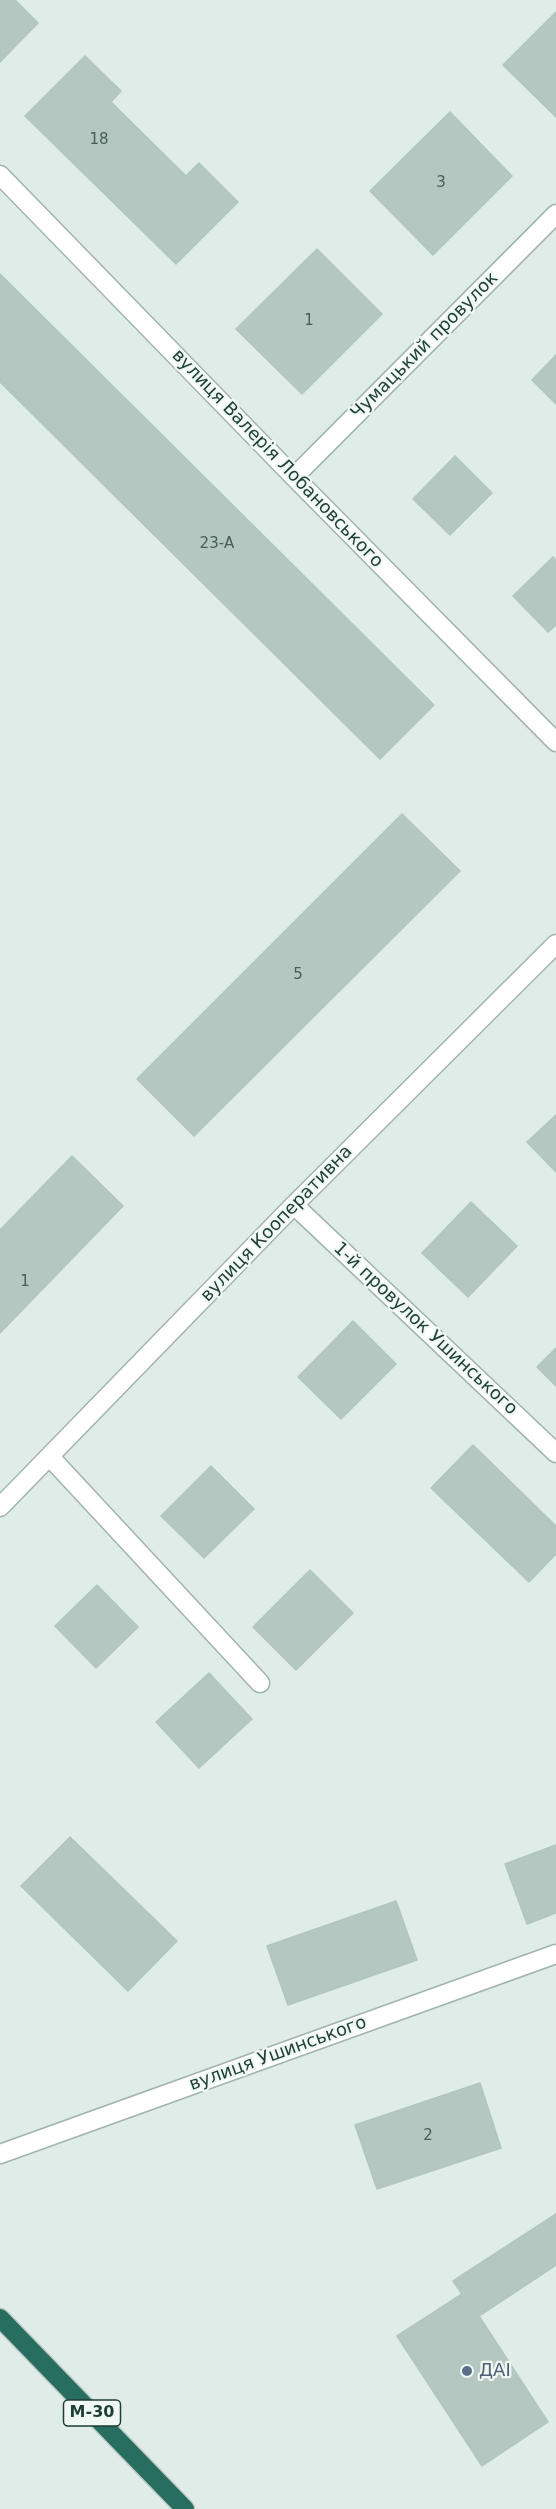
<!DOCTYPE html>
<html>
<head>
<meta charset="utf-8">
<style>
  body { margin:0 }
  canvas { display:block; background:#dfece7 }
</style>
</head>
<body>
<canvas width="556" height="2509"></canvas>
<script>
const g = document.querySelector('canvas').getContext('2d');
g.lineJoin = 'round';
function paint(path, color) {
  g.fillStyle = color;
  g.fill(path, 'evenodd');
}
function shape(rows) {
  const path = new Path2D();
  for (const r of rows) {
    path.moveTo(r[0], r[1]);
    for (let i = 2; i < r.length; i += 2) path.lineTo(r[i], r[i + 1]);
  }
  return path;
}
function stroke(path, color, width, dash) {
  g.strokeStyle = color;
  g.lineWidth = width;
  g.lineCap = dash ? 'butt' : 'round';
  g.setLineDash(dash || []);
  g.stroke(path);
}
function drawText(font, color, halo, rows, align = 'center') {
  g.font = font + ' "DejaVu Sans",sans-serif';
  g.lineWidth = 4.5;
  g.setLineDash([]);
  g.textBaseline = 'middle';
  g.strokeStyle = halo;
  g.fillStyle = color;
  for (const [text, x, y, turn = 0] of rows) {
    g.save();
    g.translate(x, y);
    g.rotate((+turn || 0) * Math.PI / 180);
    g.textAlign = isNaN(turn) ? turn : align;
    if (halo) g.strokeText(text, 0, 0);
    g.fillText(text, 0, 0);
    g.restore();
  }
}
const building = shape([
  [0,0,15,0,38,23,0,62,0,0],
  [556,12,556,117,503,65,556,12],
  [85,56,121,91,111,102,186,176,199,163,238,202,176,264,25,116,85,56],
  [450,112,512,176,433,255,370,191,450,112],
  [317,249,382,314,302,394,236,329,317,249],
  [0,274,434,705,380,759,0,382,0,274],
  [556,355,556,404,532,380,556,355],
  [455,456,492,493,450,535,413,499,455,456],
  [553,557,556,561,556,625,548,632,513,596,553,557],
  [402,814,460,871,194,1136,137,1079,402,814],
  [556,1115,556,1172,527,1142,556,1115],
  [72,1156,123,1206,0,1333,0,1230,72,1156],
  [471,1202,517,1246,468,1297,422,1253,471,1202],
  [353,1321,396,1364,341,1419,298,1377,353,1321],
  [556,1348,556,1386,537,1367,556,1348],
  [473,1445,556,1526,556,1554,529,1582,431,1488,473,1445],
  [211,1466,254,1509,204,1558,161,1516,211,1466],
  [310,1570,353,1613,296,1670,253,1627,310,1570],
  [97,1585,138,1627,96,1668,55,1626,97,1585],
  [209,1673,252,1719,199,1768,156,1722,209,1673],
  [70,1837,177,1941,128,1991,21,1886,70,1837],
  [556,1845,556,1913,527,1924,505,1864,556,1845],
  [396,1901,417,1960,288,2005,267,1946,396,1901],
  [480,2083,501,2148,377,2189,355,2125,480,2083],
  [556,2214,556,2265,479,2316,548,2422,482,2466,397,2336,462,2294,453,2281,556,2214]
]);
const minor = shape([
  [0,175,294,477,556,742],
  [294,477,556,214],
  [294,1205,556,1453],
  [50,1457,260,1683],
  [0,1507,294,1205,556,944],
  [0,2154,556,1954]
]);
const highway = shape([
  [0,2318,185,2509]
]);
const markers = [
  [467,2371,6,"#5c6f8a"]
];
const numberNames = [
  ["18",99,140],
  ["3",441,183],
  ["1",309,321],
  ["23-А",217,544],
  ["5",298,975],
  ["1",25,1282],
  ["2",428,2136]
];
const shields = [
  [92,2413,57]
];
const shieldNames = [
  ["М-30",92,2413]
];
const streetNames = [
  ["Чумацький провулок",425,346,-45],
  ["вулиця Валерія Лобановського",277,459,46],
  ["вулиця Кооперативна",277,1224,-46],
  ["1-й провулок Ушинського",425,1329,43],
  ["вулиця Ушинського",278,2054,-20]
];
const serviceNames = [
  ["ДАІ",479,2371]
];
paint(building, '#b4c7c0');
stroke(building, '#b1c7be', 1.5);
stroke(minor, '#a1b4ae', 21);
stroke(highway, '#c0c9c7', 21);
stroke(minor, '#fff', 18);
stroke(highway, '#276e60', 18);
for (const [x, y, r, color] of markers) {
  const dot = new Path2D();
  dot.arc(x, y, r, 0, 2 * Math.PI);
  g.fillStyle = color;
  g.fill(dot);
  stroke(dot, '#f0f8f4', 2);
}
drawText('15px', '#446058', null, numberNames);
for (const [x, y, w] of shields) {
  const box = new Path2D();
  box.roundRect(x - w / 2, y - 13, w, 26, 4.5);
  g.fillStyle = '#f0f8f4';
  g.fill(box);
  stroke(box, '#1e3e36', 1.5);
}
drawText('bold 16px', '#1e3e36', null, shieldNames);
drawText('18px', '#1e3e36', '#f0f8f4', streetNames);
drawText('18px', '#4e5e75', '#f0f8f4', serviceNames, 'left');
</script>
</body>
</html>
